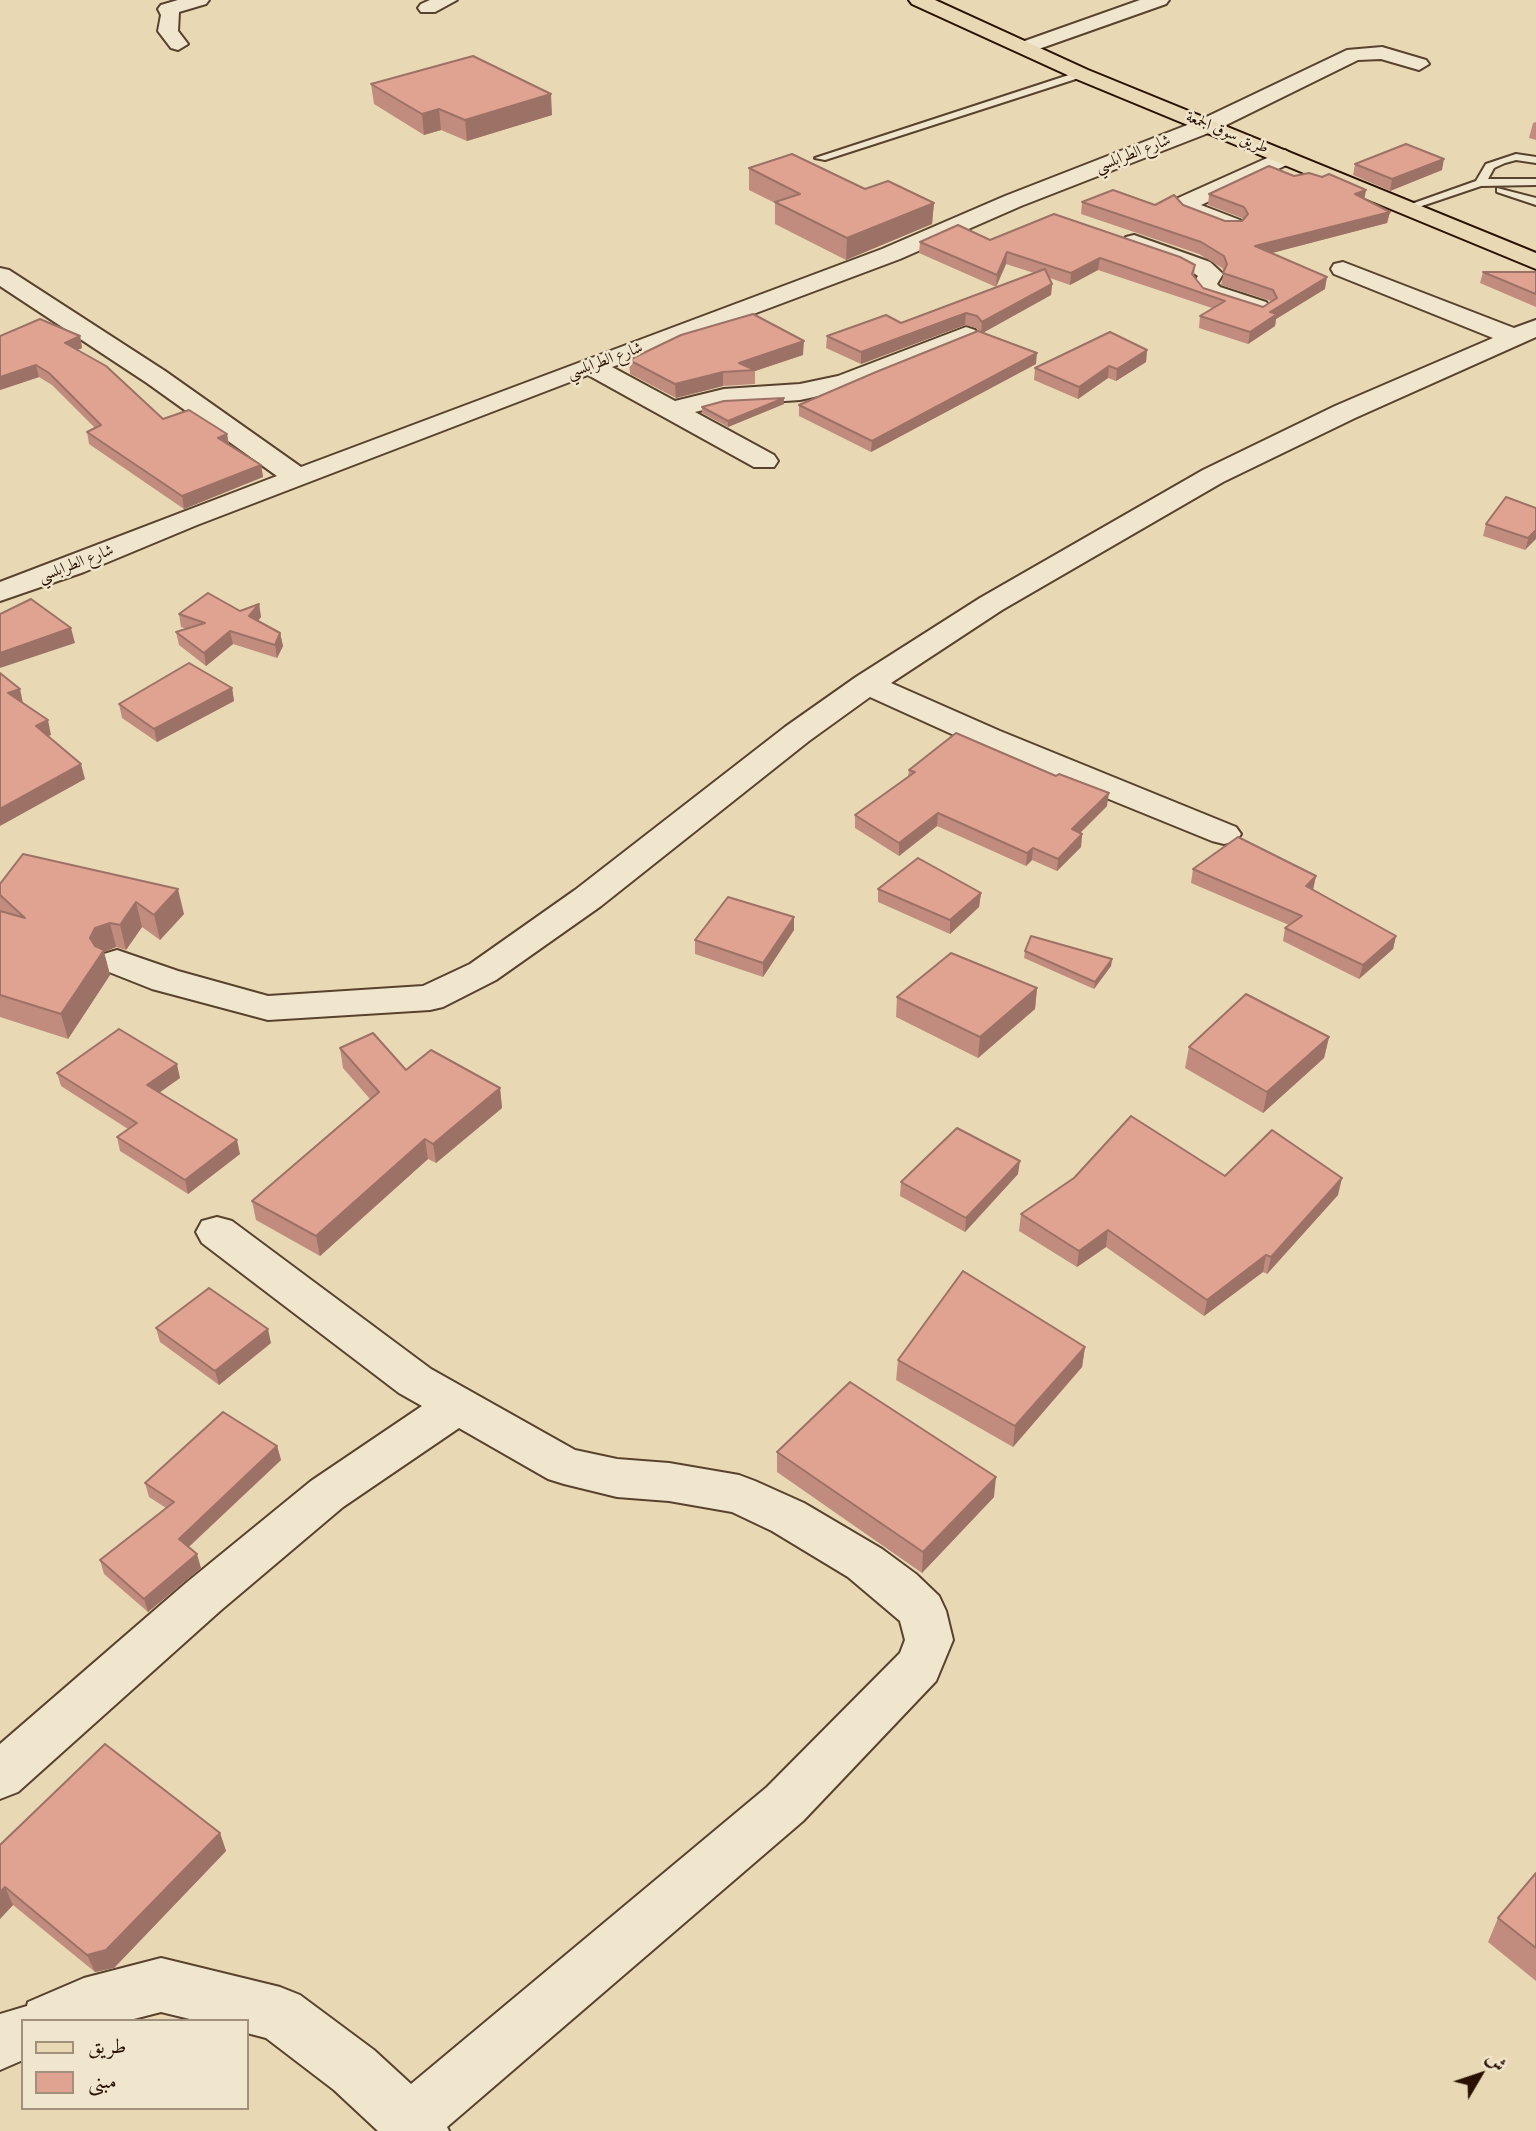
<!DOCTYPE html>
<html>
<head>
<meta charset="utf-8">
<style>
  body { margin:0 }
  #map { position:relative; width:1536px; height:2131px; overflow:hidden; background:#e8d9b4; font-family:"IM FELL Great Primer",Amiri,serif }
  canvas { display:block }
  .legend { position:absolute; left:21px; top:2019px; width:228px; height:91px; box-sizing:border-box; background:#f0e6ce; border:2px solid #a0907c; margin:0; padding:9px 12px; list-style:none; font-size:21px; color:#291000 }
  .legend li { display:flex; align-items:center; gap:14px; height:35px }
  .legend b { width:35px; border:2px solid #a0907c }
  .north { position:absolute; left:1445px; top:2040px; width:70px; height:70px; -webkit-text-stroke:5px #f0e6ce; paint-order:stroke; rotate:51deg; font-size:19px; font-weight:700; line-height:28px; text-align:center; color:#291000 }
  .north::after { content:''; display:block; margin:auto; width:24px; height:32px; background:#291000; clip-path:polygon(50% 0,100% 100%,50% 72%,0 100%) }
</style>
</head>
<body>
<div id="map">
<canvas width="1536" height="2131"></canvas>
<ul class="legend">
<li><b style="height:9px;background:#e8d9b4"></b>طريق</li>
<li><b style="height:19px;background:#e0a392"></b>مبنى</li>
</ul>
<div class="north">ش</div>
</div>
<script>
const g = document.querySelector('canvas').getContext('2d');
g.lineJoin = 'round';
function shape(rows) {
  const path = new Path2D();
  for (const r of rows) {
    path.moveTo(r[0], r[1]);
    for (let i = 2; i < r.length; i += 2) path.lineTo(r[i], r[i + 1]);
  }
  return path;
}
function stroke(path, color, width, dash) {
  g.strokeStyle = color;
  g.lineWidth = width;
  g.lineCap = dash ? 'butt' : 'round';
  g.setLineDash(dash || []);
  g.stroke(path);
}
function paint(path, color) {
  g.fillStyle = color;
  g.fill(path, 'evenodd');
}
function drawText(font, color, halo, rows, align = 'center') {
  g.font = font + ' "IM FELL Great Primer",Amiri,serif';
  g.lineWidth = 5;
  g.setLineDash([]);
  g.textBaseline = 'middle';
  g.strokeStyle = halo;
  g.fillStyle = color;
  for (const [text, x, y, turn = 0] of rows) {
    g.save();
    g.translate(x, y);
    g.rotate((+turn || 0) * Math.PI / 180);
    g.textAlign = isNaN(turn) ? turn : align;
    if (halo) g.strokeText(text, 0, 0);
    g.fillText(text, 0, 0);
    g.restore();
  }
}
const service = shape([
  [1081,71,1085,72,1085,76,825,160,815,158,1081,71],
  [1516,154,1536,157,1536,163,1516,160,1505,163,1494,168,1488,179,1536,179,1536,185,1481,186,1410,210,1400,208,1476,181,1486,164,1516,154],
  [1497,188,1536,198,1536,205,1497,192,1497,188]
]);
const minor = shape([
  [178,0,209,0,206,4,179,12,178,31,188,44,178,50,171,48,158,31,161,15,158,9,161,5,178,0],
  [430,0,457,0,435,12,421,12,418,8,421,4,430,0],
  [1140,0,1169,0,1166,4,1033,51,1019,51,1016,47,1019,43,1140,0],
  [1382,47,1426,60,1429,64,1419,70,1381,59,1358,60,1216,130,1021,206,900,259,612,367,675,401,724,389,800,384,838,376,966,327,975,330,979,335,975,340,855,388,800,400,724,405,695,412,774,455,778,461,774,467,754,467,588,375,197,525,84,572,0,601,0,582,277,476,147,383,0,286,0,268,9,270,165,371,301,467,882,249,1005,196,1200,120,1347,50,1382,47],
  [1285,150,1296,157,1293,162,1201,205,1240,220,1244,225,1240,230,1224,230,1183,214,1174,203,1178,198,1285,150],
  [1134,235,1210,262,1223,274,1217,284,1220,287,1266,302,1270,307,1266,312,1257,315,1202,297,1193,284,1198,276,1192,272,1126,247,1122,242,1126,237,1134,235],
  [1343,262,1514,328,1536,320,1536,337,1355,418,1223,482,1002,610,891,683,1000,731,1236,827,1241,834,1236,841,1224,844,1212,841,976,745,870,697,809,741,601,906,496,980,443,1007,430,1010,268,1020,152,989,104,970,99,962,104,954,117,950,178,971,268,996,423,986,470,964,575,890,785,727,856,677,980,598,1203,470,1335,406,1493,338,1334,274,1331,269,1334,264,1343,262],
  [217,1217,232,1221,431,1369,575,1450,617,1459,669,1463,739,1475,755,1481,804,1503,882,1549,916,1574,939,1596,946,1611,953,1640,936,1681,803,1821,447,2127,449,2131,378,2131,334,2090,266,2038,247,2033,247,2021,198,2021,161,2012,126,2021,23,2021,23,2060,0,2070,0,2014,27,2006,28,2002,84,1978,161,1958,280,1987,300,1995,374,2050,411,2084,767,1787,900,1653,905,1640,900,1621,848,1577,772,1531,732,1512,669,1501,617,1497,564,1484,548,1479,459,1428,343,1507,220,1611,18,1792,0,1799,0,1744,186,1583,311,1481,422,1406,399,1393,202,1243,196,1232,202,1221,217,1217]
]);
const primary = shape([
  [909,0,935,0,1088,70,1536,253,1536,269,1074,78,912,4,909,0]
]);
const wall = shape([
  [371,84,552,115,467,141,441,130,424,135,374,104],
  [1536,122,1536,140,1529,138,1533,123],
  [1355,164,1442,170,1390,191,1353,175],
  [749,168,865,189,934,203,932,224,846,260,775,224,775,203,749,190],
  [1294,176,1365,199,1390,212,1387,223,1271,253,1325,289,1276,319,1275,326,1248,344,1199,328,1200,316,1212,308,1098,270,1070,285,1050,278,1052,284,1051,295,982,333,1036,364,871,452,799,416,799,405,980,332,976,328,965,325,861,364,826,348,827,336,901,323,1034,273,1006,264,996,287,919,253,920,242,990,240,1195,265,1194,276,1203,288,1263,307,1271,301,1221,285,1224,271,1222,268,1199,254,1081,214,1082,202,1183,205,1225,221,1242,221,1243,220,1242,218,1208,205,1209,194],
  [1483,272,1536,272,1536,307,1480,283],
  [80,336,82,348,77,350,163,419,227,434,229,444,261,465,263,477,184,509,89,444,87,432,95,428,52,385,39,377,0,390],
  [1147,350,1146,362,1116,381,1108,378,1078,399,1034,380,1035,368],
  [803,355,755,371,755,384,723,386,676,398,630,374,629,360],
  [784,398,784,404,728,427,702,413,702,407],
  [1536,508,1525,550,1483,536,1486,524],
  [259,604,261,617,258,621,280,633,283,646,277,658,233,644,206,666,179,645,176,632,187,629,181,627,179,614,240,611],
  [232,688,234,701,157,742,122,718,119,704],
  [909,770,1107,806,1080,833,1082,834,1081,847,1057,871,1032,860,1026,866,937,826,899,856,855,828,855,815,908,777],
  [23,854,184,914,160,940,142,927,126,950,116,947,104,952,110,975,68,1039,0,1017,0,884],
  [1193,869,1316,876,1313,889,1396,936,1393,949,1359,979,1283,941,1285,928,1289,925,1191,883],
  [878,889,981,893,979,907,950,934,878,902],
  [794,917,794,930,763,977,695,954,695,940],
  [1025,951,1112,959,1111,966,1094,989,1024,958],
  [1037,988,1035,1009,978,1058,896,1017,897,997],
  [1329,1037,1324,1058,1263,1113,1185,1068,1189,1047],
  [340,1048,406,1070,500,1088,502,1108,436,1163,428,1159,320,1256,256,1220,252,1201,370,1099,343,1068],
  [57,1073,180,1078,159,1093,240,1154,188,1194,120,1151,117,1137,128,1129,61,1086],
  [1018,1174,965,1232,900,1196,901,1182],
  [1225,1176,1338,1195,1267,1274,1263,1272,1204,1316,1106,1247,1077,1267,1019,1231,1021,1214],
  [156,1328,271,1343,219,1385,160,1342],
  [1085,1347,1082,1367,1013,1447,896,1380,898,1360],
  [277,1446,281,1460,189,1547,201,1568,148,1612,104,1574,100,1560,166,1508,149,1497,145,1483],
  [777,1452,994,1497,922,1573,777,1472],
  [220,1833,226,1851,114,1968,95,1972,13,1905,0,1919,0,1845],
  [1536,1873,1536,1981,1488,1942,1498,1918]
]);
const shadedWall = shape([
  [551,94,552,115,467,141,465,120],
  [439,109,441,130,424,135,422,114],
  [1444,159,1442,170,1390,191,1392,179],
  [1366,190,1364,201,1355,194],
  [934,203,932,224,846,260,847,238],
  [1390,212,1387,223,1253,258,1255,246],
  [1007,252,1006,264,996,287,997,275],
  [1100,258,1098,270,1070,285,1071,273],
  [1327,277,1325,289,1276,319,1275,326,1248,344,1250,332,1270,312],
  [1052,284,1051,295,981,334,982,322],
  [966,313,965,325,861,364,861,352],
  [80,336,82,348,67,355,65,343],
  [804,341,803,355,755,371,755,370,739,363],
  [1147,350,1146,362,1116,381,1117,369],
  [1037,353,1036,364,871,452,872,441],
  [36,365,39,377,0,390,0,377],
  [1109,366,1108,378,1078,399,1079,387],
  [723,372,723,386,676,398,675,384],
  [784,398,784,404,728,427,728,421],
  [227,434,229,446,218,438],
  [261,465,263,477,184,509,182,496],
  [1536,530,1536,539,1525,550,1528,538],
  [259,604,261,617,251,629,249,616],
  [71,628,75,643,0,668,0,653],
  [230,631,233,644,206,666,204,653],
  [280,633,283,646,277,658,275,645],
  [232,688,234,701,157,742,154,729],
  [20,689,23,703,8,693],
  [48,720,51,735,39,740,36,726],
  [81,764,85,779,0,826,0,809],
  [1109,793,1107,806,1071,842,1072,829],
  [938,813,937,826,899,856,899,843],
  [1082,834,1081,847,1057,871,1058,859],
  [1033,848,1032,860,1026,866,1027,853],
  [1316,876,1313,890,1306,886],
  [178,889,184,914,160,940,154,915],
  [981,893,979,907,950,934,950,920],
  [136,902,142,927,126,950,120,925],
  [794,917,794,930,763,977,763,963],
  [110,923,116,947,104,952,110,975,68,1039,61,1014,95,928],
  [1396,936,1393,949,1359,979,1363,965],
  [1112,959,1111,966,1094,989,1095,982],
  [1037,988,1035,1009,978,1058,980,1037],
  [1329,1037,1324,1058,1263,1113,1267,1092],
  [177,1064,180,1078,150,1099,147,1085],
  [500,1088,502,1108,436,1163,433,1144],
  [425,1139,428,1159,320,1256,316,1236],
  [237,1140,240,1154,188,1194,185,1180],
  [1020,1161,1018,1174,965,1232,966,1218],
  [1342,1178,1338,1195,1267,1274,1271,1257],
  [1108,1230,1106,1247,1077,1267,1079,1251],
  [1266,1255,1263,1272,1204,1316,1207,1300],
  [268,1329,271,1343,219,1385,215,1371],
  [1085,1347,1082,1367,1013,1447,1015,1426],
  [277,1446,281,1460,183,1552,179,1539],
  [996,1477,994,1497,922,1573,923,1552],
  [197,1554,201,1568,148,1612,144,1599],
  [220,1833,226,1851,114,1968,95,1972,87,1955],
  [5,1887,13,1905,0,1919,0,1892]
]);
const building = shape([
  [473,56,551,94,465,120,439,109,422,114,371,84,473,56],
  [1406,144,1444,159,1392,179,1355,164,1406,144],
  [792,154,865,189,888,181,934,203,847,238,775,202,800,194,749,168,792,154],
  [1269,166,1294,176,1309,173,1322,177,1329,174,1366,190,1355,194,1390,212,1255,246,1327,277,1270,312,1277,314,1250,332,1200,316,1225,301,1100,258,1071,273,1007,252,997,275,920,242,958,225,990,240,1054,214,1180,257,1195,265,1192,274,1203,288,1263,307,1277,298,1273,290,1223,273,1227,264,1224,256,1201,242,1082,202,1113,190,1155,205,1174,195,1183,205,1225,221,1242,221,1248,214,1244,207,1209,194,1269,166],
  [1045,269,1052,284,982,322,977,316,966,313,861,352,827,336,886,315,901,323,1045,269],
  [1483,272,1536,272,1536,294,1483,272],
  [753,314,804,341,739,363,755,370,723,372,675,384,629,360,681,335,753,314],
  [40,319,80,336,65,343,106,366,163,419,189,410,227,434,218,438,261,465,182,496,87,432,101,425,49,373,36,365,0,377,0,336,40,319],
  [978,331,1037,353,872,441,799,405,876,372,978,331],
  [1110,332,1147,350,1117,369,1109,366,1079,387,1035,368,1110,332],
  [784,398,728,421,702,407,724,401,784,398],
  [1506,497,1536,508,1536,530,1528,538,1486,524,1506,497],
  [208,593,240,611,259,604,249,616,280,633,275,645,230,631,204,653,176,632,205,623,179,614,208,593],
  [31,599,71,628,0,653,0,614,31,599],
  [189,663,232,688,154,729,119,704,189,663],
  [0,673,20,689,8,693,48,720,36,726,81,764,0,809,0,673],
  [956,733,1056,776,1059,774,1109,793,1072,829,1082,834,1058,859,1033,848,1027,853,938,813,899,843,855,815,915,772,909,770,956,733],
  [1238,837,1316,876,1306,886,1396,936,1363,965,1285,928,1302,916,1193,869,1238,837],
  [23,854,178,889,154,915,136,902,120,925,110,923,95,928,90,938,95,946,104,950,61,1014,0,995,0,911,25,918,0,895,0,884,23,854],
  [918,858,981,893,950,920,878,889,918,858],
  [728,897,794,917,763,963,695,940,728,897],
  [1031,936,1112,959,1095,982,1025,951,1031,936],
  [951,953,1037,988,980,1037,897,997,951,953],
  [1246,994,1329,1037,1267,1092,1189,1047,1246,994],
  [119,1029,177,1064,147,1085,237,1140,185,1180,117,1137,137,1123,57,1073,119,1029],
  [373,1033,406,1070,431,1050,500,1088,433,1144,425,1139,316,1236,252,1201,379,1092,340,1048,373,1033],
  [1131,1116,1225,1176,1272,1130,1342,1178,1271,1257,1266,1255,1207,1300,1108,1230,1079,1251,1021,1214,1074,1178,1131,1116],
  [957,1128,1020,1161,966,1218,901,1182,957,1128],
  [963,1271,1085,1347,1015,1426,898,1360,963,1271],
  [209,1288,268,1329,215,1371,156,1328,209,1288],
  [850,1382,996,1477,923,1552,777,1452,850,1382],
  [223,1412,277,1446,179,1539,197,1554,144,1599,100,1560,174,1502,145,1483,223,1412],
  [105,1744,220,1833,106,1950,87,1955,5,1887,0,1892,0,1845,105,1744],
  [1536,1873,1536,1948,1498,1918,1536,1873]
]);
const farStreetnames = [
  ["طريق سوق الجمعة",1227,133,22],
  ["شارع الطرابلسي",1133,154,-21],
  ["شارع الطرابلسي",605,361,-20],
  ["شارع الطرابلسي",76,564,-21]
];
stroke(service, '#59422d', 4);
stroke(minor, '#59422d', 4);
stroke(primary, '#291000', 4);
paint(service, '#f0e6ce');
paint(minor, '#f0e6ce');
paint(primary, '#e8d9b4');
paint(wall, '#c18c7e');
paint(shadedWall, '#9d7266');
paint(building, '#e0a392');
stroke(building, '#9d7266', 2);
drawText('16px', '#291000', '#f0e6ce', farStreetnames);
</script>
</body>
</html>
